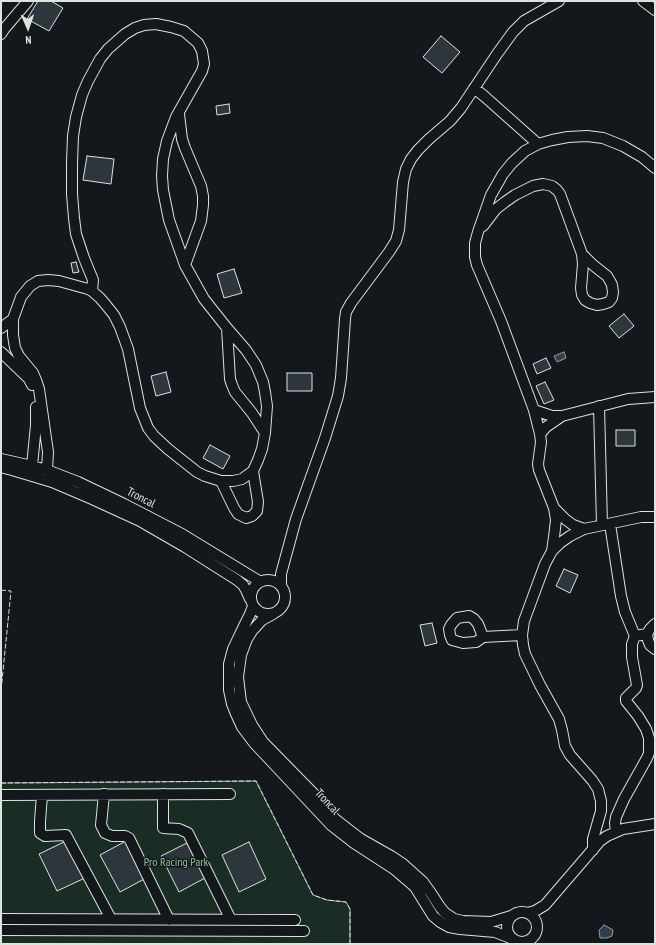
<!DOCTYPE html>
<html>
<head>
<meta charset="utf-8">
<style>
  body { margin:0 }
  #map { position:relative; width:656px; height:945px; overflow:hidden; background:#14181c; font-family:"PT Sans Narrow",sans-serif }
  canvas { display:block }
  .frame { position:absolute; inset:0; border:2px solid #d8e6dc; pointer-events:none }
  .north { position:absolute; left:8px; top:8px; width:40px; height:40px; -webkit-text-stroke:3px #14181c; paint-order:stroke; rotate:178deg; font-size:11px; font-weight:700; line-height:16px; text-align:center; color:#d8e6dc }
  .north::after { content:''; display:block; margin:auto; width:14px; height:18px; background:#d8e6dc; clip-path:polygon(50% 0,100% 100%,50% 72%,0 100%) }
</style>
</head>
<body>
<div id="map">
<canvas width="656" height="945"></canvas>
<div class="frame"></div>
<div class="north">N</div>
</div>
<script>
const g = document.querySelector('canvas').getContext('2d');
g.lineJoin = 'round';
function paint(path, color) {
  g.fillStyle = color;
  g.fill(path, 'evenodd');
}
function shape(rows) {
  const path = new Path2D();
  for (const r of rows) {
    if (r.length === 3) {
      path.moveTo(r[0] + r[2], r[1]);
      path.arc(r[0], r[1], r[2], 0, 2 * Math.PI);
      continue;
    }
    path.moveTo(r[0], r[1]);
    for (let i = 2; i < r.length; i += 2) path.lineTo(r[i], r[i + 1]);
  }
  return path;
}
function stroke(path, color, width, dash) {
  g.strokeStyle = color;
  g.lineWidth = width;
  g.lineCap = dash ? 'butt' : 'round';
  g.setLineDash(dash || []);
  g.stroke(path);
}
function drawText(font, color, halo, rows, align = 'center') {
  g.font = font + ' "PT Sans Narrow",sans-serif';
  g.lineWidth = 3;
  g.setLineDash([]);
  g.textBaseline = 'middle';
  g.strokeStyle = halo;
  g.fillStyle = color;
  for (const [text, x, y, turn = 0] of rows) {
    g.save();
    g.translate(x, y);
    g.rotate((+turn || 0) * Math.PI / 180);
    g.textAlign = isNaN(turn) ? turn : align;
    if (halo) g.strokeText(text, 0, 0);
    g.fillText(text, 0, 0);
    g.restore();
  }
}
const green = shape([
  [256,781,313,895,327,900,346,902,350,909,350,944,1,944,1,783,256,781]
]);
const water = shape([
  [564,352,566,358,557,362,554,356,564,352],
  [604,925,613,930,612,936,607,938,600,938,599,930,604,925]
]);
const building = shape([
  [38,1,51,1,63,8,49,31,27,19,38,1],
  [441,36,460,52,442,73,423,57,441,36],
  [229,104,230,113,217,115,216,106,229,104],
  [87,156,114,159,111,184,83,180,87,156],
  [76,262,79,272,73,273,71,263,76,262],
  [234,269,242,293,224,298,217,274,234,269],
  [624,314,634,326,619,338,609,326,624,314],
  [546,358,551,368,537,374,533,364,546,358],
  [166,372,171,392,156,396,151,376,166,372],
  [287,373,312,373,312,391,287,391,287,373],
  [545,382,554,400,544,404,536,386,545,382],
  [616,430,635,430,635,446,616,446,616,430],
  [210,445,230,456,223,469,203,458,210,445],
  [564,569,578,575,570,593,556,586,564,569],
  [432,623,437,643,425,646,420,625,432,623],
  [66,841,85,878,57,891,39,854,66,841],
  [126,841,146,878,120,892,100,855,126,841],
  [249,842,266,879,239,892,222,855,249,842],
  [187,843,205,878,179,892,161,856,187,843]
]);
const minor = shape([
  [643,1,655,10],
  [1,34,5,28,28,1],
  [474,88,484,96,538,144],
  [179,114,182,139,185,148,201,186,203,196,203,205,201,221,185,265],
  [483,226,496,209,505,202,515,195,533,186,543,184,552,186,557,190,560,194,582,254,583,264,581,288,582,295,585,300,590,303,597,305,603,304,609,302,612,298,613,292,612,285,610,281,607,276,593,265,582,254],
  [1,328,13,319],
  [227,328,230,379,232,385,235,392,252,413,265,433],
  [1,352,29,379,32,385],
  [599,406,602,525],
  [534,410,552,416,562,416],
  [540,434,546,427,562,416,628,399,655,397],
  [1,459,32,466,47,470,78,482,124,504,182,534,259,581],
  [32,466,36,425,36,407],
  [1,467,12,470,52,482,92,499,140,521,185,547,237,580,243,585,246,590,250,599],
  [47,470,48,452,39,389,36,380,33,373,19,356,15,348,13,335,13,319,21,297,30,286,38,281,48,280,59,281,88,289,92,291,100,298,106,305,114,315,120,327,128,349,140,408,148,428,154,436,168,449,197,472,205,476,221,481,233,481,242,479,253,471,258,460,262,449,265,433,267,406,265,392,263,382,256,365,246,350,227,328,204,299,185,265,169,220,163,190,162,176,163,159,167,141,176,117,202,71,204,64,202,51,198,43,184,31,171,27,156,24,144,25,135,28,125,34,108,49,100,59,88,81,82,95,76,117,73,136,72,163,72,194,74,218,76,234,84,258,93,280,92,291],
  [221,481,234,508,238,514,246,518,252,516,257,511,258,502,253,471],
  [554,508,565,519,573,525,584,529],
  [610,524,621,596,625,612,635,636],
  [552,551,560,543,570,536,584,529,641,517,655,517],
  [268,597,17],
  [281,585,281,574,296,519,325,438,338,396,341,378,345,319,346,312,351,303,389,252,396,241,399,230,403,182,406,169,411,159,418,150,429,139,450,121,461,108,497,54,513,32,524,21,559,1],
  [253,606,250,614,244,626,233,649,229,664,229,690,232,704,236,714,242,727,254,743,331,825,354,843,394,869,415,887,433,916,440,922,449,927,460,929,495,932,513,939],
  [273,614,262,620,252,631,247,639,241,655,238,677,241,702,252,725,263,742,316,796,335,819,349,830,361,839,391,856,403,864,423,882,431,893,440,907,445,913,454,919,463,921,491,922,511,916],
  [655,624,650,629,647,634,648,640,650,645,655,649],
  [483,637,478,624,474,619,469,616,457,618,451,625,449,629,450,635,452,640,463,643,476,642,483,637,522,635],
  [104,794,101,825,105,833,112,836,125,836,129,838,169,920],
  [163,794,163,828,179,829,188,833,231,920],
  [1,795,230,794],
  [42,795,40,821,40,833,45,836,66,835,111,919],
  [616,832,615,823,616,817,624,799,647,758,649,753,649,738,646,729,638,716,626,701,626,698,636,688,637,685,632,657,632,644,635,636,647,634],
  [593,850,593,839,601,811,601,801,598,789,592,780,570,755,565,746,562,730,559,719,540,685,525,654,523,645,522,635,524,621,545,564,552,551,554,537,556,520,554,508,539,470,538,464,541,442,540,434,534,410,501,321,477,265,475,257,475,243,478,232,491,195,503,174,512,163,525,151,538,144,552,140,568,137,587,136,603,138,623,146,642,157,655,168],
  [522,927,15],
  [527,913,535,911,545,905,600,841,607,836,623,829,655,824],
  [1,919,295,920],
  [1,930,304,931]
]);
const fence = shape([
  [1,590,11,591,1,691],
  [1,783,256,781,313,895,327,900,346,902,350,909,350,944]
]);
const streetNames = [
  ["Troncal",141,498,27],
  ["Troncal",327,802,47]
];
const parkNames = [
  ["Pro Racing Park",176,863]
];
paint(green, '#1a2d24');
stroke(green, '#939e99', 1);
paint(water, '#2f3f4d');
stroke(water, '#939e99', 1);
paint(building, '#2c363c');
stroke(building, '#d8e6dc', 1);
stroke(minor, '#d8e6dc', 12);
stroke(minor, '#14181c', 10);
stroke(fence, '#d8e6dc', 1, [5, 2]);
drawText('12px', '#d8e6dc', '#14181c', streetNames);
drawText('12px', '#8ac095', '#14181c', parkNames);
</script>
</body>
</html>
